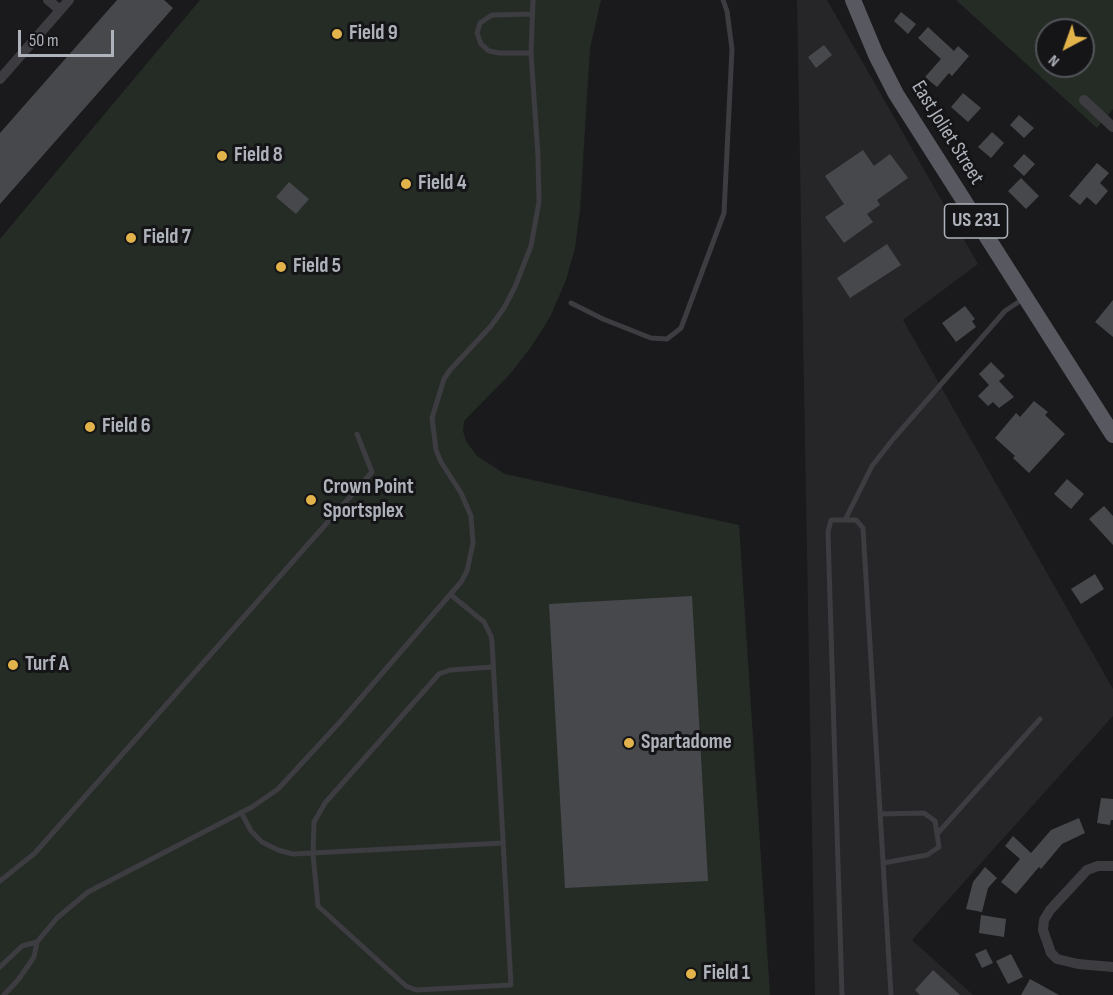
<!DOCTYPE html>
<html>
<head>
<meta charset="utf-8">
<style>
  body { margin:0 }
  #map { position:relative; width:1113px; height:995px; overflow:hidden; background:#1a1a1c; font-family:"Sofia Sans Condensed",sans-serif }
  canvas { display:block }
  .north { position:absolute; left:1035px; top:18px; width:60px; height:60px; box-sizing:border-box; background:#151517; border:2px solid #525459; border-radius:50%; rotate:221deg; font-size:16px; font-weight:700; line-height:24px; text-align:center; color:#aeb2bb }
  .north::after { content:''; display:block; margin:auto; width:21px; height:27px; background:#e3b34b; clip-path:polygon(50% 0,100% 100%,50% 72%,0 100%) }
  .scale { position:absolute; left:18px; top:30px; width:96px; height:27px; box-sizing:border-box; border:3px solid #aeb2bb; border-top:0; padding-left:8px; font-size:18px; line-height:21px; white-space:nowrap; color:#aeb2bb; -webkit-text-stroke:4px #151517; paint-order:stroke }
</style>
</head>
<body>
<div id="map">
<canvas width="1113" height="995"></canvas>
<div class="north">N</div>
<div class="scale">50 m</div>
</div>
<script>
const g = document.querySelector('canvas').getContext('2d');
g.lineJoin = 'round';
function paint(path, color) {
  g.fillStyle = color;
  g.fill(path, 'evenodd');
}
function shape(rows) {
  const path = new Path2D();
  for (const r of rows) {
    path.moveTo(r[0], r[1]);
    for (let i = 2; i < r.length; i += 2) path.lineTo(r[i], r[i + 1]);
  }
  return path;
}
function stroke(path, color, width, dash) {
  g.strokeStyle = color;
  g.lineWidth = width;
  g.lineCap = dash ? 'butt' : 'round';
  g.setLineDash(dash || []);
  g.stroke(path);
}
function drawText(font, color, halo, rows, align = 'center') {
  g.font = font + ' "Sofia Sans Condensed",sans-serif';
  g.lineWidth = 6;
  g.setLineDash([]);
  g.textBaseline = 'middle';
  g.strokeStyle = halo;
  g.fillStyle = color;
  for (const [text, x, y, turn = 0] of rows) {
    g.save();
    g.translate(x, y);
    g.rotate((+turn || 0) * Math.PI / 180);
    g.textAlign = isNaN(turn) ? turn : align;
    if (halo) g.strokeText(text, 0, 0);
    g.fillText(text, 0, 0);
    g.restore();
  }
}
const built = shape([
  [797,0,827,0,978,264,903,320,1113,689,1113,716,912,940,973,995,815,995]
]);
const green = shape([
  [200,0,601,0,590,48,580,210,575,248,566,280,550,317,531,347,510,374,464,421,463,431,466,441,477,456,505,474,739,525,770,995,0,995,0,239],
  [956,0,1113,0,1113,109,1097,128],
  [1047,30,1083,30,1083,66,1047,66]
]);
const building = shape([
  [117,0,164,0,173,8,0,204,0,133],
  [901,12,916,24,908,34,894,21],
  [928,27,954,51,958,46,969,56,952,76,949,73,937,87,925,77,941,59,918,38],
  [824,45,832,55,816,68,808,57],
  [963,93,981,108,968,122,951,107],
  [1019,115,1034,128,1024,138,1010,125],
  [992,132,1004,143,991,158,978,147],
  [863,150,874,166,890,154,908,178,877,200,880,205,867,214,873,222,844,243,825,217,844,204,825,176],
  [1024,154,1035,164,1024,176,1013,166],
  [1097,163,1109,173,1100,183,1108,191,1096,205,1087,197,1080,205,1069,196],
  [1021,178,1039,196,1026,209,1008,191],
  [289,182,309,199,296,214,276,197],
  [887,244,901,265,850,298,837,278],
  [1113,300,1113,337,1095,322],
  [965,306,975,319,972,321,976,327,956,342,942,323],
  [991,362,1005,376,999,381,1014,397,999,408,993,402,988,406,978,396,989,385,979,374],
  [1034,401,1048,412,1045,415,1065,434,1029,473,1013,458,1015,456,995,438,1016,413,1020,417],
  [1067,479,1084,494,1071,509,1054,494],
  [1104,506,1113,516,1113,545,1089,519],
  [1095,574,1104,589,1081,604,1071,589],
  [692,596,708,881,565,888,549,604],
  [1101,798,1113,799,1113,820,1111,820,1110,825,1097,823],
  [1079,818,1085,833,1062,844,1041,869,1039,867,1016,894,1001,882,1020,859,1005,846,1013,836,1031,853,1051,830],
  [985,867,997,878,988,888,982,912,966,909,973,882],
  [981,915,1006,919,1004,937,979,933],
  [986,949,993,963,982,968,975,954],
  [1011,954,1023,977,1008,984,996,961],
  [933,970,960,995,920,995,915,990],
  [1030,979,1059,995,1021,995]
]);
const lane = shape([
  [531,53,499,53,489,51,481,44,477,33,480,23,492,15,531,14],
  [571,303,603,319,651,338,667,339,681,328,724,213,732,49,727,11,723,0],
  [845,520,872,466,894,438,1005,311,1023,299],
  [451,595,484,622,491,636,492,642,511,985,416,990,406,986,318,906,313,854,314,822,325,803,439,674,450,670,493,667],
  [241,812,251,831,262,842,278,850,293,854,503,843],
  [880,814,924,813,935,821,939,847,927,855,883,863],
  [937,834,1040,719],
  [0,881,35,853,372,472,357,434],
  [0,967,22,946,37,942,57,918,88,892,252,807,278,789,340,722,461,582,467,571,473,543,471,516,461,493,441,462,436,450,432,418,444,379,450,370,491,326,504,308,515,287,531,246,539,202,538,156,531,53,533,0],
  [4,995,18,980,34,957,37,942],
  [842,995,828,532,831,520,856,520,863,528,891,995]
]);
const street = shape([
  [48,0,60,10],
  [0,79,69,0],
  [1084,100,1113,127],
  [1113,866,1098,866,1087,870,1050,910,1044,920,1043,930,1051,953,1057,959,1078,964,1113,967]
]);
const primary = shape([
  [853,0,876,55,896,94,1113,435]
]);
const markers = [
  [337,34,6,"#e3b34b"],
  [222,156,6,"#e3b34b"],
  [406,184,6,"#e3b34b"],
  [131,238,6,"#e3b34b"],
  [281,267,6,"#e3b34b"],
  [90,427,6,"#e3b34b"],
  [311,500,6,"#e3b34b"],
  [13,665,6,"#e3b34b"],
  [629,743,6,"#e3b34b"],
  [691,974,6,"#e3b34b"]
];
const shields = [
  [976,221,63]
];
const shieldNames = [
  ["US 231",976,221]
];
const poiNames = [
  ["Field 9",349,34],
  ["Field 8",234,156],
  ["Field 4",418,184],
  ["Field 7",143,238],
  ["Field 5",293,267],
  ["Field 6",102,427],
  ["Crown Point",323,488],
  ["Sportsplex",323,512],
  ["Turf A",25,665],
  ["Spartadome",641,743],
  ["Field 1",703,974]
];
const streetNames = [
  ["East Joliet Street",947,133,58]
];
paint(built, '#262629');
paint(green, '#252c26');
paint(building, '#47484c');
stroke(lane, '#3c3c41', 5);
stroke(street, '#3c3c41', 10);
stroke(primary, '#585960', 16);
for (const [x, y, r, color] of markers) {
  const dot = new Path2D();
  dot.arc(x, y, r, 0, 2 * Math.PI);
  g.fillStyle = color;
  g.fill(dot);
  stroke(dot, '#151517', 2);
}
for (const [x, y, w] of shields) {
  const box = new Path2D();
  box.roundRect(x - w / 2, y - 17, w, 34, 4.5);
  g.fillStyle = '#151517';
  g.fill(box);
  stroke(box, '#aeb2bb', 1.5);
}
drawText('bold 20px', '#aeb2bb', null, shieldNames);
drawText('bold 21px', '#aeb2bb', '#151517', poiNames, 'left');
drawText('21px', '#aeb2bb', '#151517', streetNames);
</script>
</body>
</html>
